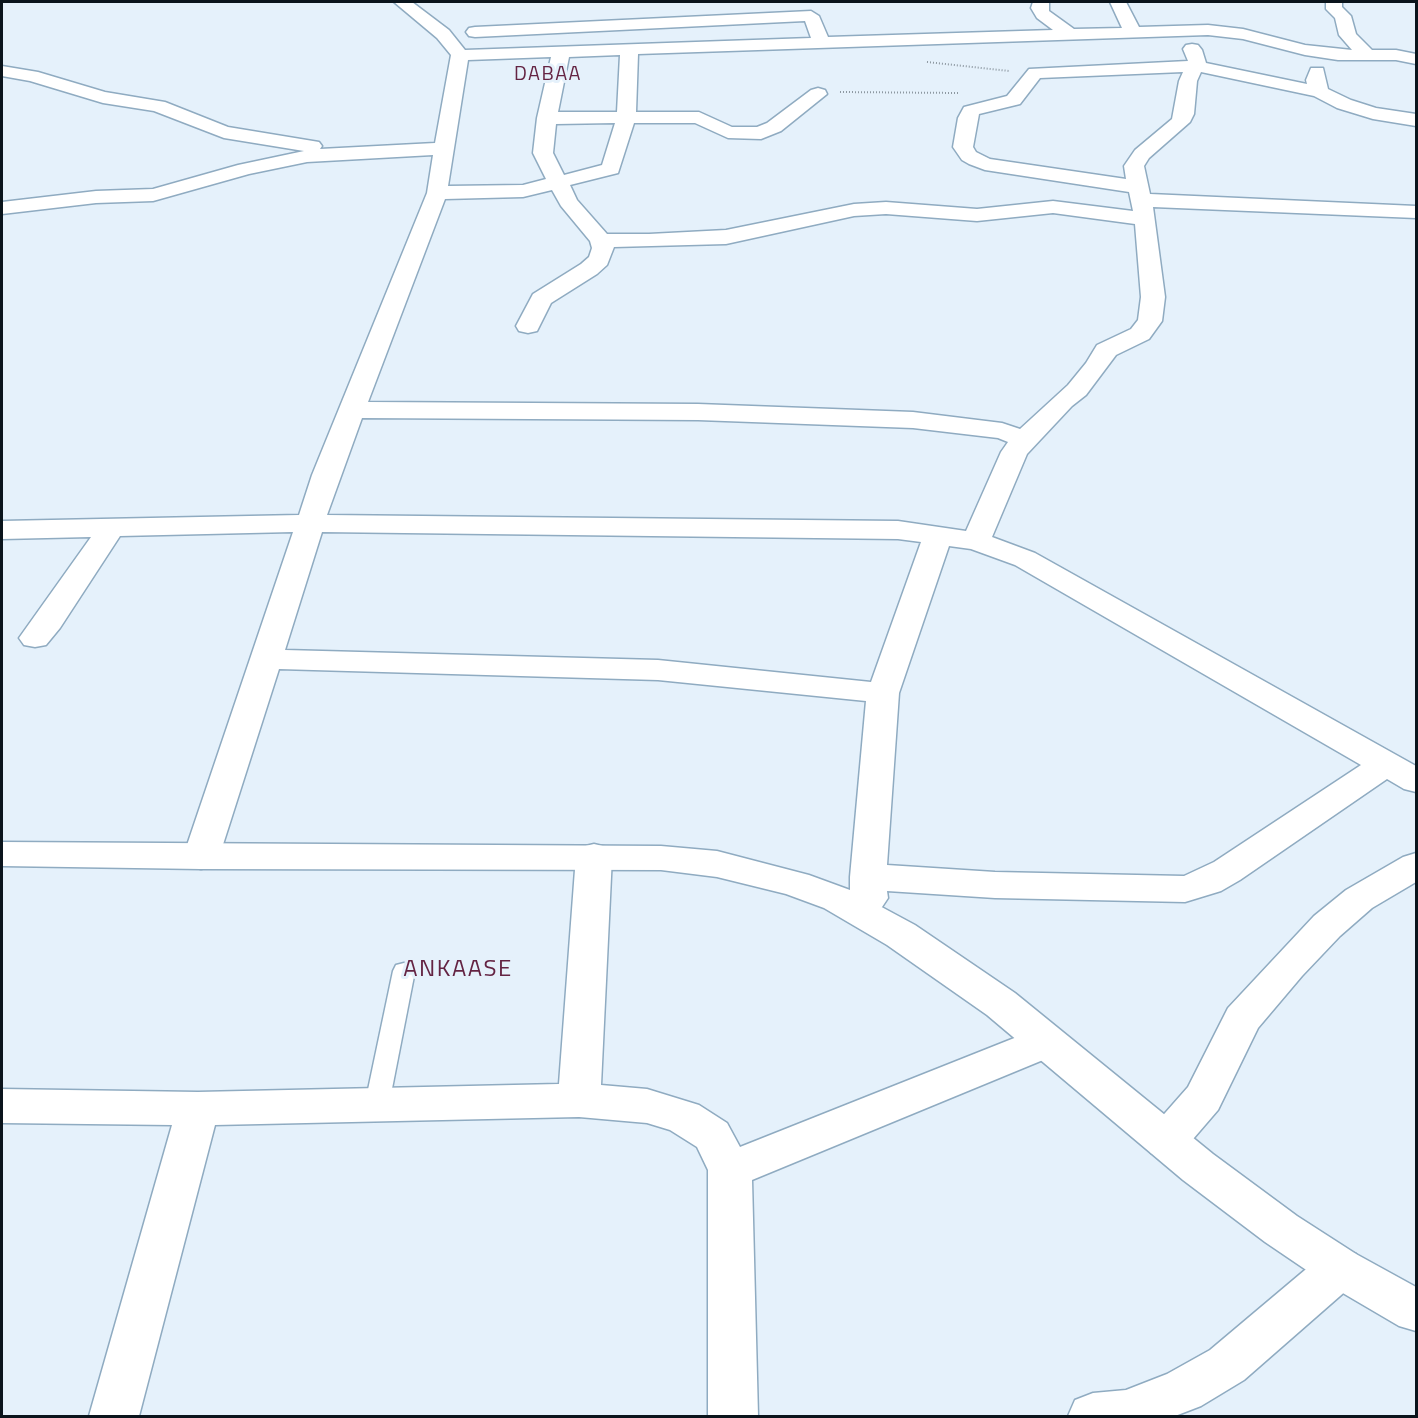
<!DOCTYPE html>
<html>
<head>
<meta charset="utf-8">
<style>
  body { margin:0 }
  #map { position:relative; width:1418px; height:1418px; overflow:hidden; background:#e5f1fb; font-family:"Titillium Web",sans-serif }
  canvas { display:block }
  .frame { position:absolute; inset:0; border:3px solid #0a141c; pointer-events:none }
</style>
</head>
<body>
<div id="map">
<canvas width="1418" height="1418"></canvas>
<div class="frame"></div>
</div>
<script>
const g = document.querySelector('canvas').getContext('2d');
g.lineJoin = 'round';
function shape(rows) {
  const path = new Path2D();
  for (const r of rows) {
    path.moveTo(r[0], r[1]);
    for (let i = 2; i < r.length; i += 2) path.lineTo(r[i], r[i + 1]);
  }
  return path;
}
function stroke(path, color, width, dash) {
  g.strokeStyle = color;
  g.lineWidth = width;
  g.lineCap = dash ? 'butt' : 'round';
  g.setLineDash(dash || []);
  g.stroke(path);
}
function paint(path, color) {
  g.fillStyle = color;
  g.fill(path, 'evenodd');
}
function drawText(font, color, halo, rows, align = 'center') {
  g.font = font + ' "Titillium Web",sans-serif';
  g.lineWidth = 6;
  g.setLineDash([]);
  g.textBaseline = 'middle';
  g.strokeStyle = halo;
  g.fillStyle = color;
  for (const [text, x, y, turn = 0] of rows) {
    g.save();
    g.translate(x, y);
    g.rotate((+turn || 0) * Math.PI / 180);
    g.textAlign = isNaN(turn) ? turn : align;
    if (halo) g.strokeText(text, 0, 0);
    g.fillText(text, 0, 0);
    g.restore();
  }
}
const path = shape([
  [927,62,1009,71],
  [840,92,958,93]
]);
const service = shape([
  [404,963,412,965,415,971,389,1104,385,1110,377,1113,369,1110,365,1104,393,971,396,965,404,963]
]);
const minor = shape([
  [394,2,412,2,449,30,465,50,811,38,805,21,475,37,469,36,466,32,469,28,475,27,811,11,819,16,828,37,1053,30,1037,18,1031,8,1033,2,1049,2,1049,11,1074,29,1122,28,1110,2,1126,2,1139,27,1208,25,1243,29,1305,45,1352,50,1339,35,1335,18,1326,9,1326,2,1342,2,1342,7,1351,16,1356,34,1372,50,1396,50,1416,54,1416,64,1396,60,1338,60,1305,55,1243,39,1208,35,638,54,636,112,699,112,732,127,757,127,767,123,811,90,818,88,825,90,827,94,781,131,761,139,728,138,695,123,634,123,618,173,570,185,577,200,607,234,649,234,726,230,854,204,886,202,977,209,1053,201,1133,211,1129,192,985,170,969,164,962,160,953,147,958,118,964,107,1007,96,1029,69,1188,61,1183,49,1186,45,1192,44,1198,45,1202,50,1206,63,1307,84,1306,80,1311,68,1323,68,1328,89,1351,100,1376,108,1416,114,1416,126,1373,119,1337,108,1314,96,1201,72,1197,81,1194,114,1190,122,1149,158,1144,166,1150,194,1416,206,1416,218,1153,207,1165,297,1162,321,1149,339,1116,355,1086,395,1072,406,1027,454,992,537,1035,553,1416,766,1416,792,1404,789,1387,779,1240,880,1221,891,1185,902,995,898,887,891,888,898,882,907,869,911,856,907,850,898,850,877,866,701,658,680,279,669,219,857,214,866,201,869,188,866,183,857,293,532,120,536,60,628,46,645,35,647,24,645,19,638,91,537,2,539,2,521,299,515,312,475,427,193,433,155,307,162,249,174,153,201,96,203,2,214,2,202,96,191,153,189,238,165,304,151,224,138,154,111,103,103,30,81,2,76,2,66,38,72,105,92,165,102,228,127,319,142,322,146,320,149,435,143,451,55,437,38,394,2],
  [620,55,617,112,558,112,569,57,620,55],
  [551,57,537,118,533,153,546,179,523,185,448,186,468,60,551,57],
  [1183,72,1179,81,1172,119,1135,150,1124,166,1126,179,990,159,976,152,973,147,979,114,1020,104,1040,78,1183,72],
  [615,123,602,165,564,175,553,153,556,124,615,123],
  [552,190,561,206,590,241,592,248,589,257,581,264,533,294,516,326,519,331,528,333,537,331,551,303,597,274,607,265,614,247,726,244,854,216,886,214,977,221,1053,213,1135,224,1141,297,1138,320,1131,329,1097,345,1086,363,1068,385,1020,429,1002,423,913,412,698,404,368,402,445,199,523,197,552,190],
  [362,418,698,420,913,428,998,438,1008,442,1001,452,966,531,898,521,327,515,362,418],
  [322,532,898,539,921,542,871,682,658,660,285,650,322,532],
  [949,546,971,549,1015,565,1361,765,1214,862,1184,876,995,872,887,865,899,693,949,546],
  [594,844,607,847,612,856,601,1085,647,1089,699,1105,727,1123,740,1147,1032,1031,1046,1026,1060,1031,1066,1042,1060,1053,752,1180,758,1416,708,1416,708,1170,697,1147,670,1130,647,1123,579,1117,215,1125,139,1416,89,1416,172,1125,2,1123,2,1089,198,1092,559,1084,576,856,581,847,594,844],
  [1416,853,1416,882,1372,908,1340,936,1302,976,1258,1028,1218,1110,1181,1153,1166,1158,1151,1153,1144,1141,1151,1129,1188,1087,1228,1008,1314,916,1346,890,1403,857,1416,853],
  [1340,1248,1356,1254,1363,1268,1356,1282,1244,1380,1201,1406,1175,1416,1068,1416,1075,1400,1093,1393,1126,1390,1167,1374,1210,1350,1324,1254,1340,1248]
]);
const tertiary = shape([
  [2,842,661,846,717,851,809,875,850,890,915,925,1015,993,1213,1154,1297,1216,1356,1254,1416,1287,1416,1331,1399,1326,1324,1282,1265,1242,1183,1180,987,1015,887,945,824,908,786,894,717,877,661,870,201,869,2,866,2,842]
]);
const farQuarternames = [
  ["DABAA",548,75]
];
const quarterNames = [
  ["ANKAASE",458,970]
];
stroke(service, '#8fabc1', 3);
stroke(minor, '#8fabc1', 3);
stroke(tertiary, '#8fabc1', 3);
stroke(path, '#8d98a1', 2, [1, 2]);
paint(service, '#fff');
paint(minor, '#fff');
paint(tertiary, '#fff');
g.letterSpacing = '1.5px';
drawText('20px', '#642443', '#e5f1fb', farQuarternames);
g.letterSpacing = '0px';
g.letterSpacing = '1.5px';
drawText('24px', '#642443', '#e5f1fb', quarterNames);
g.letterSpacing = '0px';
</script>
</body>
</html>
